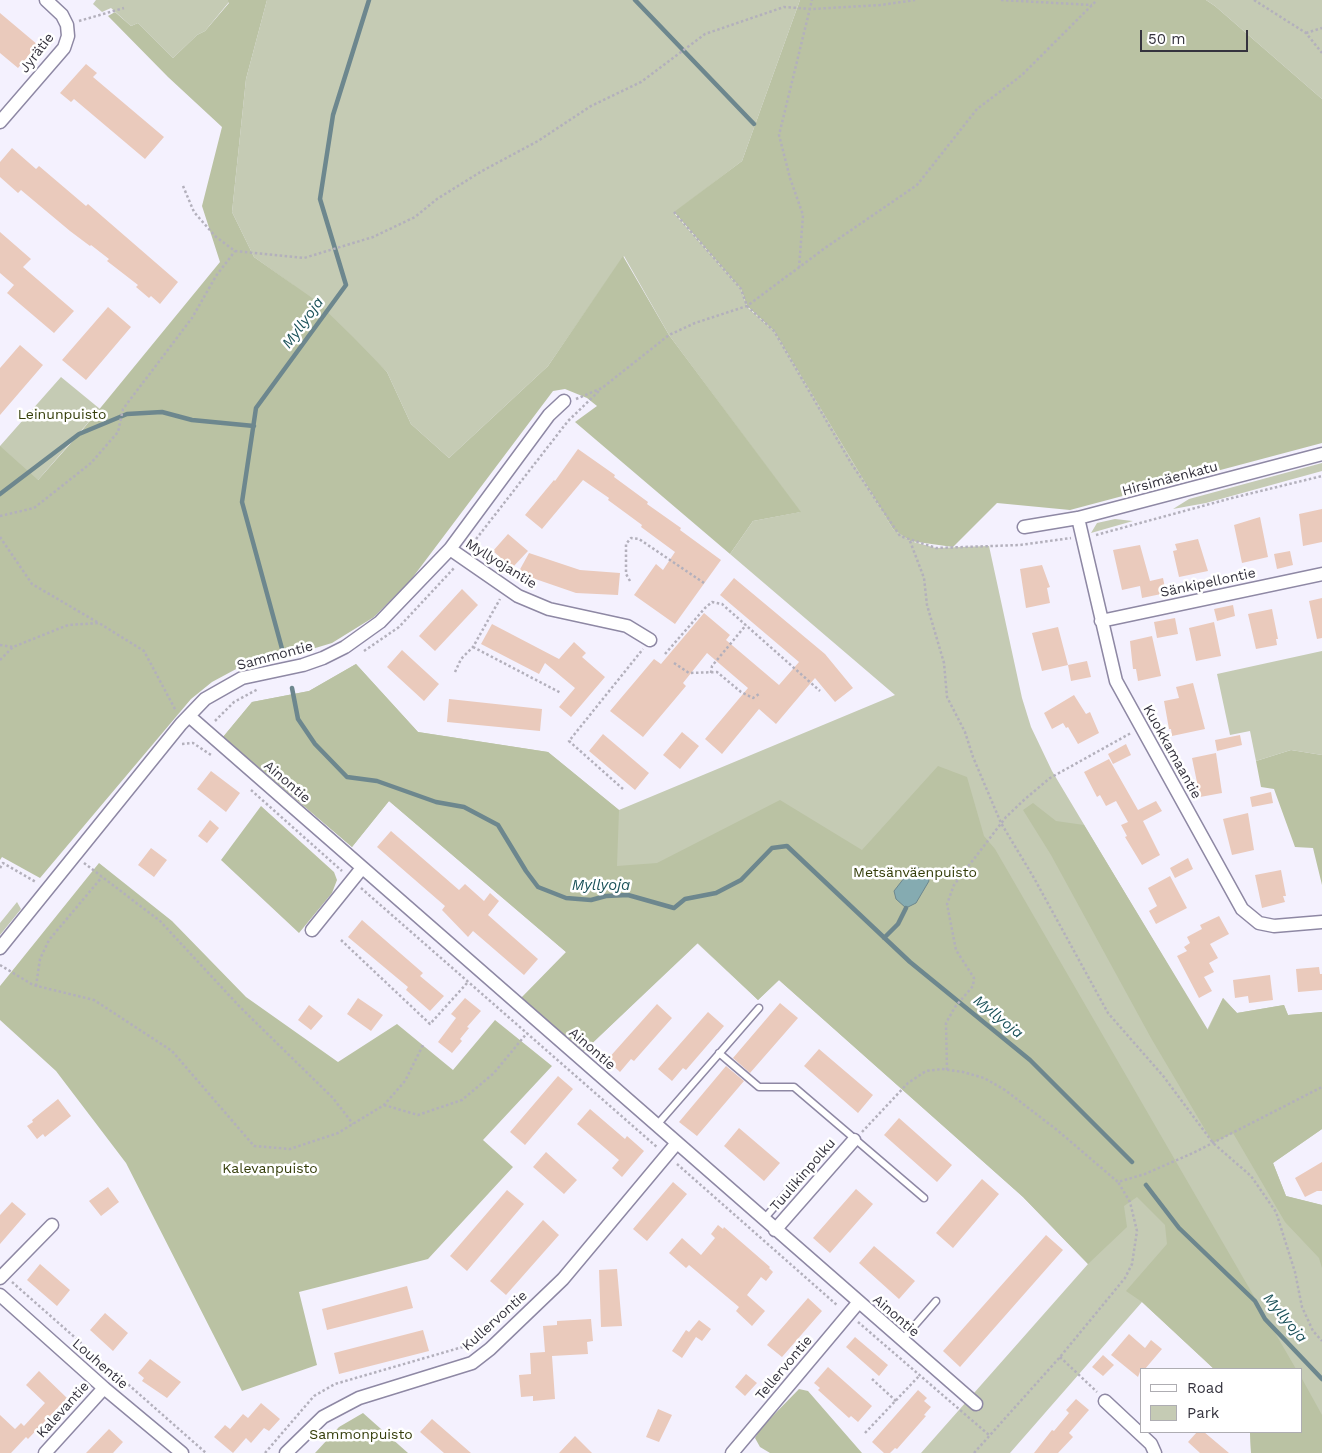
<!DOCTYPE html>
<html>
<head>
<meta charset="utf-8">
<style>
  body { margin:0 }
  #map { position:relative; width:1322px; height:1453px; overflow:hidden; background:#f4f1fe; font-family:"Work Sans",sans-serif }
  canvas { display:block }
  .legend { position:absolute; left:1140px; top:1368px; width:162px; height:65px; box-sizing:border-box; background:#fff; border:1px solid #aeadb2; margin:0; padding:6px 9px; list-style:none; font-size:15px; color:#35333e }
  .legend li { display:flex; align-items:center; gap:10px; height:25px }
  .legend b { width:25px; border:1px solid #aeadb2 }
  .scale { position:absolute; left:1140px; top:30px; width:108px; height:22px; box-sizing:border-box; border:2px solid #35333e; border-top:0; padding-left:6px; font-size:15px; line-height:18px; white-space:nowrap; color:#35333e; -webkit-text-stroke:4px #fff; paint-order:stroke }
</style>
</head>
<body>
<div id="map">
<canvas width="1322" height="1453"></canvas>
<ul class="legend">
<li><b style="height:6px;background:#fff"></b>Road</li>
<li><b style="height:14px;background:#c5cbb4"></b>Park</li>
</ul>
<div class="scale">50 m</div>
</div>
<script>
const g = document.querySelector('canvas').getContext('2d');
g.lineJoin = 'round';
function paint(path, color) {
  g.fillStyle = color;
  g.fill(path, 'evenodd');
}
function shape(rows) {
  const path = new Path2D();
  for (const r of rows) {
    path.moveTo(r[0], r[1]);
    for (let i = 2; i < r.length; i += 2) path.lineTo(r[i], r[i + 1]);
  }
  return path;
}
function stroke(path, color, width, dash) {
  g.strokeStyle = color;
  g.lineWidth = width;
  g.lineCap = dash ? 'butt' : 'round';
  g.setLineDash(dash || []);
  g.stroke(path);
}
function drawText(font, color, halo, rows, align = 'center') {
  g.font = font + ' "Work Sans",sans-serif';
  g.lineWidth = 5;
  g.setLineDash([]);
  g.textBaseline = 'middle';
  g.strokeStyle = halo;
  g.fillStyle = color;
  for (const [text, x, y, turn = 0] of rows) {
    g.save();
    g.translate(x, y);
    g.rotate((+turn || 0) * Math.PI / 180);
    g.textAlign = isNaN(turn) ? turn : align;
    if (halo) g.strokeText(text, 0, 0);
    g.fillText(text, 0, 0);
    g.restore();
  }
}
const green = shape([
  [96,0,227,0,229,2,205,31,197,35,173,58,138,23,131,26,111,8,102,12,93,4],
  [267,0,800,0,742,161,674,213,741,289,747,307,774,331,893,529,910,541,936,548,989,546,1022,698,1031,727,1052,771,1207,1030,1223,998,1237,1013,1284,1005,1288,1015,1322,1012,1322,1129,1273,1163,1286,1196,1322,1205,1322,1453,1251,1453,1250,1432,1301,1432,1301,1369,1214,1369,1142,1302,1010,1453,921,1453,1088,1264,1023,1197,779,980,758,1000,697,943,584,1051,566,952,389,801,352,847,223,737,252,702,309,691,356,664,418,732,548,752,619,810,895,695,730,554,753,521,800,512,669,335,624,256,548,366,449,458,411,424,387,372,293,285,254,257,232,212,246,79],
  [1206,0,1322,0,1322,99,1215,6],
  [61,377,100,409,38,480,0,517,0,446],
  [1322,463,1322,471,1206,503,1173,509,1189,499],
  [1115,519,1133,521,1091,533,1097,523],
  [1322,651,1322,755,1291,750,1256,761,1250,731,1230,735,1217,674],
  [17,902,21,909,0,935,0,923]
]);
const forest = shape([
  [227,0,267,0,246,79,232,212,254,257,315,300,353,337,387,372,411,424,449,458,548,366,623,256,669,335,801,512,753,521,730,554,575,422,597,406,587,398,565,389,553,391,410,581,374,617,332,643,269,662,238,668,212,682,191,699,40,878,2,857,0,860,0,446,38,480,79,434,220,262,202,206,222,127,168,77,108,16,115,12,131,26,138,23,173,58,197,35,205,31,229,3],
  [800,0,1206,0,1215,6,1322,99,1322,443,1070,510,997,503,953,547,910,541,893,529,774,331,747,306,741,289,674,212,742,161],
  [356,664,418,732,548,752,619,810,617,866,657,863,780,800,862,850,938,766,967,777,984,836,995,849,1296,1369,1214,1369,1142,1302,1126,1291,1167,1244,1165,1225,1137,1197,1124,1206,1127,1227,1088,1264,1023,1197,779,980,758,1000,698,943,584,1051,520,999,566,952,389,801,352,847,223,737,252,702,309,691],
  [1291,750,1322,755,1322,885,1313,848,1295,847,1274,789,1261,787,1256,761],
  [1033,803,1056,821,1084,825,1208,1030,1223,998,1237,1013,1284,1005,1288,1015,1322,1012,1322,1129,1273,1163,1286,1196,1322,1205,1322,1268,1319,1258,1285,1222,1233,1133,1213,1143,1151,1038,1051,855,1023,810],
  [261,806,334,872,337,880,332,893,299,933,221,860],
  [99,863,172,921,246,997,338,1062,397,1024,453,1070,495,1020,552,1066,483,1140,513,1167,428,1259,299,1292,317,1365,242,1391,126,1163,56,1071,0,1020,0,986],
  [1301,1377,1322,1415,1322,1453,1251,1453,1250,1432,1301,1432],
  [799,1389,808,1391,862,1453,770,1453,760,1447,755,1438,760,1429],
  [363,1413,408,1453,315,1453,339,1427]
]);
const water = shape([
  [915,868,919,868,928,877,929,881,916,903,906,908,896,899,894,891,908,873,915,868]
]);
const stream = shape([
  [635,0,754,124],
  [0,494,79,434,127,414,162,412,192,420,254,426],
  [284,656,242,502,256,408,346,285,320,199,333,115,369,0],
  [292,688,298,719,315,744,347,777,377,781,436,802,464,807,498,825,526,871,538,887,566,898,591,900,606,896,628,895,674,908,685,899,716,893,741,880,772,848,787,846,910,962,1030,1060,1132,1162],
  [884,938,898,924,906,908],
  [1146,1185,1179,1228,1255,1301,1265,1319,1322,1379]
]);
const building = shape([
  [0,13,38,45,18,68,0,53],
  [86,64,97,73,93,77,164,137,145,159,74,99,71,102,60,93],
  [12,148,36,169,39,166,86,206,88,204,178,282,160,304,151,296,149,298,136,287,138,285,107,261,109,259,91,245,90,246,70,231,21,190,18,193,0,177,0,162],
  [0,232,31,259,23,267,74,311,54,333,7,293,14,285,0,273],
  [108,307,131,327,86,380,62,360],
  [20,345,43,365,0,415,0,368],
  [578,449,615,475,614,477,648,502,647,504,681,528,680,530,721,560,675,624,634,595,656,564,663,570,675,552,641,527,642,525,608,500,609,498,583,480,542,529,525,515,554,480,555,481],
  [1322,509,1322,542,1303,546,1299,514],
  [1260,517,1268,557,1242,563,1234,525],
  [508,534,528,551,512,568,493,551],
  [1198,539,1208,571,1179,577,1173,551,1177,550,1175,544],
  [1140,545,1150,581,1163,578,1166,593,1142,598,1140,586,1122,590,1113,550],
  [1290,551,1293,565,1277,569,1274,554],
  [529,553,580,570,620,573,618,595,576,593,518,573],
  [1042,565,1050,587,1047,588,1050,603,1026,608,1020,569],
  [734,578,825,654,853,688,835,702,815,678,776,724,759,709,722,754,705,739,748,688,707,653,683,683,686,686,643,737,610,711,654,659,661,664,704,613,730,635,726,640,779,685,799,662,720,595],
  [462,589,478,605,435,651,419,636],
  [1322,598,1322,638,1317,639,1309,601],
  [1233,605,1235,616,1217,621,1214,609],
  [1272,609,1278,639,1276,639,1277,645,1256,649,1248,614],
  [1175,618,1178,634,1157,638,1154,622],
  [1214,622,1221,656,1196,661,1189,628],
  [492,624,559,659,574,642,586,653,582,657,605,677,571,717,559,707,575,688,545,663,539,674,481,644],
  [1058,627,1068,665,1042,671,1032,633],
  [1152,636,1161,676,1138,681,1136,669,1133,669,1130,641],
  [402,650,439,684,424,701,387,667],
  [1087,661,1091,677,1071,681,1068,665],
  [1193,683,1205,729,1172,736,1171,729,1169,729,1164,701,1179,698,1176,687],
  [1074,695,1086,714,1090,712,1099,733,1078,744,1068,727,1066,728,1063,723,1052,729,1044,713],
  [449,699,542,709,540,731,447,722],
  [682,732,699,746,680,769,663,755],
  [603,734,649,773,635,790,589,751],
  [1240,735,1242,745,1217,751,1215,740],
  [1126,744,1131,755,1113,764,1108,754],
  [1216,753,1222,793,1200,797,1192,758],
  [1109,759,1138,810,1156,801,1162,811,1143,821,1160,855,1142,865,1125,837,1127,836,1121,825,1128,822,1116,801,1106,806,1100,795,1097,797,1084,772],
  [211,771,240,793,226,812,197,789],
  [1271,792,1273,803,1252,807,1250,797],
  [1248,813,1254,850,1232,855,1223,819],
  [210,820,219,828,207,843,198,836],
  [391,831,459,890,465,884,484,901,490,893,499,901,488,915,538,959,524,975,473,931,468,937,442,910,445,906,377,847],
  [151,848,167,860,154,877,138,865],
  [1188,858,1193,869,1175,878,1170,868],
  [1281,870,1286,896,1283,896,1285,902,1262,908,1255,875],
  [1170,876,1187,908,1156,924,1149,911,1157,906,1148,888],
  [1219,916,1229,934,1210,944,1218,958,1209,963,1214,972,1204,977,1212,991,1199,998,1177,956,1187,951,1184,947,1190,943,1187,937,1202,929,1200,925],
  [362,920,423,973,420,976,444,996,430,1011,406,990,408,987,348,937],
  [1319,967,1320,974,1322,974,1322,990,1298,992,1296,969],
  [1270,975,1273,1000,1249,1003,1248,996,1235,998,1233,980],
  [358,998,383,1015,371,1031,347,1014],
  [465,998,481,1011,467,1027,469,1028,460,1039,462,1041,452,1053,438,1042,456,1018,451,1014],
  [780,1003,798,1018,750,1073,733,1058],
  [657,1004,672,1018,634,1061,631,1059,620,1072,607,1060],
  [309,1005,323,1016,311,1030,298,1020],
  [708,1012,724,1026,686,1070,683,1068,672,1081,658,1069],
  [819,1049,873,1095,858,1113,804,1066],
  [726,1066,744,1081,697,1136,679,1122],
  [558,1076,573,1089,525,1145,510,1132],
  [58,1099,71,1116,45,1137,43,1134,37,1139,27,1126,33,1122,32,1120],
  [590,1109,625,1139,627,1136,644,1151,622,1177,612,1168,619,1160,577,1124],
  [899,1118,952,1165,937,1182,884,1135],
  [739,1128,780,1163,764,1181,724,1146],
  [546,1152,577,1180,564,1194,533,1167],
  [1322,1162,1322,1191,1317,1191,1305,1197,1295,1178],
  [982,1179,999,1194,953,1248,936,1233],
  [673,1182,687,1194,647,1241,633,1229],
  [108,1187,119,1202,101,1216,89,1201],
  [856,1189,873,1204,830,1253,813,1238],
  [507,1190,524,1204,467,1271,450,1256],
  [12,1202,26,1214,0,1244,0,1215],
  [543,1220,559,1235,506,1295,490,1281],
  [718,1225,723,1229,724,1227,770,1267,769,1268,773,1272,766,1281,761,1277,747,1295,765,1311,752,1326,736,1311,739,1307,689,1265,686,1268,669,1253,682,1238,701,1255,715,1238,711,1234],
  [1046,1235,1063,1250,960,1367,943,1351],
  [874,1246,915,1281,899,1299,859,1263],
  [40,1264,70,1290,57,1306,27,1280],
  [617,1269,622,1326,601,1327,599,1270],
  [407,1286,413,1308,327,1330,322,1309],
  [808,1298,822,1311,782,1357,767,1345],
  [105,1313,128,1333,113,1351,90,1330],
  [591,1319,593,1341,587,1342,588,1354,552,1356,555,1399,533,1401,533,1396,521,1397,519,1375,531,1374,530,1353,545,1352,543,1326,557,1325,557,1321],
  [699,1320,711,1329,702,1341,696,1337,682,1358,672,1351,686,1330,689,1332],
  [423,1330,429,1351,339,1374,334,1353],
  [1129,1334,1145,1348,1151,1340,1162,1349,1145,1369,1141,1369,1138,1377,1111,1355],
  [855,1337,888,1365,879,1376,846,1347],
  [1103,1355,1114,1365,1103,1376,1092,1367],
  [150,1359,181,1382,167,1398,142,1381,144,1378,138,1373],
  [828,1367,872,1406,858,1422,851,1416,849,1418,818,1390,820,1388,814,1383],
  [39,1371,67,1398,28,1439,26,1437,11,1453,0,1453,0,1415,15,1429,21,1423,24,1426,45,1403,26,1385],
  [746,1374,757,1383,745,1396,735,1387],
  [918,1390,927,1398,924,1401,931,1407,924,1415,926,1416,897,1449,895,1448,890,1453,884,1453,872,1442],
  [1076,1399,1089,1410,1069,1433,1073,1437,1058,1453,1034,1453,1052,1430,1054,1431,1069,1413,1066,1410],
  [261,1403,280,1419,269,1431,264,1428,251,1443,246,1438,233,1453,214,1437,225,1425,230,1429,243,1414,248,1418],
  [658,1409,672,1415,659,1442,646,1437],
  [432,1419,471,1453,444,1453,420,1432],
  [109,1429,123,1442,113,1453,86,1453],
  [1197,1432,1204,1432,1229,1453,1200,1453,1188,1442],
  [575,1436,592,1453,559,1453]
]);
const path = shape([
  [1001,0,1092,5],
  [1254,0,1306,33,1322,53],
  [79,21,124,8],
  [1306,33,1322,28],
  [183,186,194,212,215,236,235,251,304,258,373,237,415,217,437,199,482,171,538,141,591,106,641,82,705,34,784,7,812,9,881,5,915,0],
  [674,212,741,289,747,306,774,331,851,463,900,536,936,548,1020,545,1071,538],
  [799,268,803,215,790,178,779,135,812,0],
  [576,399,602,388,669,335,695,323,747,306,825,248,917,185,977,109,1022,75,1097,0],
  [0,516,34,508,91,463,118,432,123,409,192,318,216,276,235,251],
  [1096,535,1232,498,1322,476],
  [0,537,32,584,97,622],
  [910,541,924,578,927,605,944,663,947,697,965,732,973,757,1001,823,1034,878,1108,1013,1164,1077,1213,1143,1251,1176,1276,1212,1295,1272,1302,1307,1313,1331,1322,1341],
  [473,543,568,421,600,390],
  [630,581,626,574,626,544,631,538,639,539,704,583],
  [0,645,13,647],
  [473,647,561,693],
  [364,651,399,627,455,567],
  [665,654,705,608,712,602,722,604,820,691],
  [0,660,13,647,68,625,99,623,144,651,176,711],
  [674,663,689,673,717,672,741,692,753,698,759,694],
  [455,672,461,659,473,647,500,599],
  [711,673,712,666,746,625],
  [215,721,234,702,258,689],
  [182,744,193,743,211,755],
  [623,789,569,741,643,649],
  [251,790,342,871],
  [84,863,160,921,240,1007,333,1098,353,1124],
  [0,868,3,863,36,882],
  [361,888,658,1148],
  [341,940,430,1024,468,982],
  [0,965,33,985,94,1000,172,1051,254,1146,290,1149,338,1133,384,1105,405,1081,423,1045],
  [36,986,40,959,49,940,102,877],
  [947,1070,946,1023,955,1007,973,986,974,978,956,950,947,904,954,885,1006,817,1025,799,1050,778,1131,733],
  [384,1105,418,1115,462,1100,494,1073,527,1033],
  [862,1132,908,1083,926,1071,942,1069,963,1072,984,1078,1005,1090,1057,1130,1118,1182,1145,1174,1195,1152,1322,1087],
  [677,1164,838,1306],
  [12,1282,206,1453],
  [858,1322,989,1435],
  [1060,1357,1097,1392],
  [872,1379,896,1401],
  [865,1433,919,1376],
  [265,1453,314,1396,335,1384,473,1344],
  [974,1453,1060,1357,1125,1278,1132,1264,1137,1231,1130,1202,1118,1182]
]);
const service = shape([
  [719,1053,759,1087,794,1087,924,1198],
  [656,1126,759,1008],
  [764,1219,795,1183],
  [902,1340,936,1301]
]);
const minor = shape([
  [0,122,64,48,68,36,67,25,62,15,46,0],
  [1078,518,1116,681,1242,909,1259,923,1274,926,1322,922],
  [1024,527,1078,518,1322,454],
  [450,549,518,596,549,609,627,626,650,640],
  [1101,621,1322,574],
  [189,716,976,1404],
  [312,930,362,868],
  [0,948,181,724,205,699,242,678,303,665,323,658,345,647,380,622,450,549,549,415,564,401],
  [775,1230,854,1140],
  [0,1278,52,1225],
  [0,1295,104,1388,182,1453],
  [1105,1401,1151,1444,1155,1453],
  [45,1453,104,1388],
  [286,1453,323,1417,359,1398,472,1363,490,1349,563,1279,676,1144],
  [732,1453,858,1303]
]);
const streetNames = [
  ["Jyrätie",37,53,-52],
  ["Hirsimäenkatu",1170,479,-15],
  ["Myllyojantie",501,564,32],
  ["Sänkipellontie",1208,583,-12],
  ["Sammontie",275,656,-15],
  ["Kuokkamaantie",1172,752,61],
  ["Ainontie",287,782,41],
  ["Ainontie",592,1049,41],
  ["Tuulikinpolku",803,1175,-49],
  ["Ainontie",896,1316,41],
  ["Kullervontie",495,1321,-42],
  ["Louhentie",100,1364,41],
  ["Tellervontie",784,1368,-50],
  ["Kalevantie",63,1410,-48]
];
const parkNames = [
  ["Leinunpuisto",62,415],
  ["Metsänväenpuisto",915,873],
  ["Kalevanpuisto",270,1169],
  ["Sammonpuisto",361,1435]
];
const waterNames = [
  ["Myllyoja",303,323,-54],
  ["Myllyoja",601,886],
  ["Myllyoja",998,1017,39],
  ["Myllyoja",1285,1318,50]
];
paint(green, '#c5cbb4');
paint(forest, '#bac2a3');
paint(water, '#85abb1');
stroke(water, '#6d878e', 1);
stroke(stream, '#6d878e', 4.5);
paint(building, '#eacabc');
stroke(service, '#8e88a4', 9);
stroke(minor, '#8e88a4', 15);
stroke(path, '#b3b0bc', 2.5, [2.5, 2.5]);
stroke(service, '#fff', 6);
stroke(minor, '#fff', 12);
drawText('14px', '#35333e', '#fff', streetNames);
drawText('14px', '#343d09', '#fff', parkNames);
drawText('italic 15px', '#1a5159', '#fff', waterNames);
</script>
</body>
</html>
